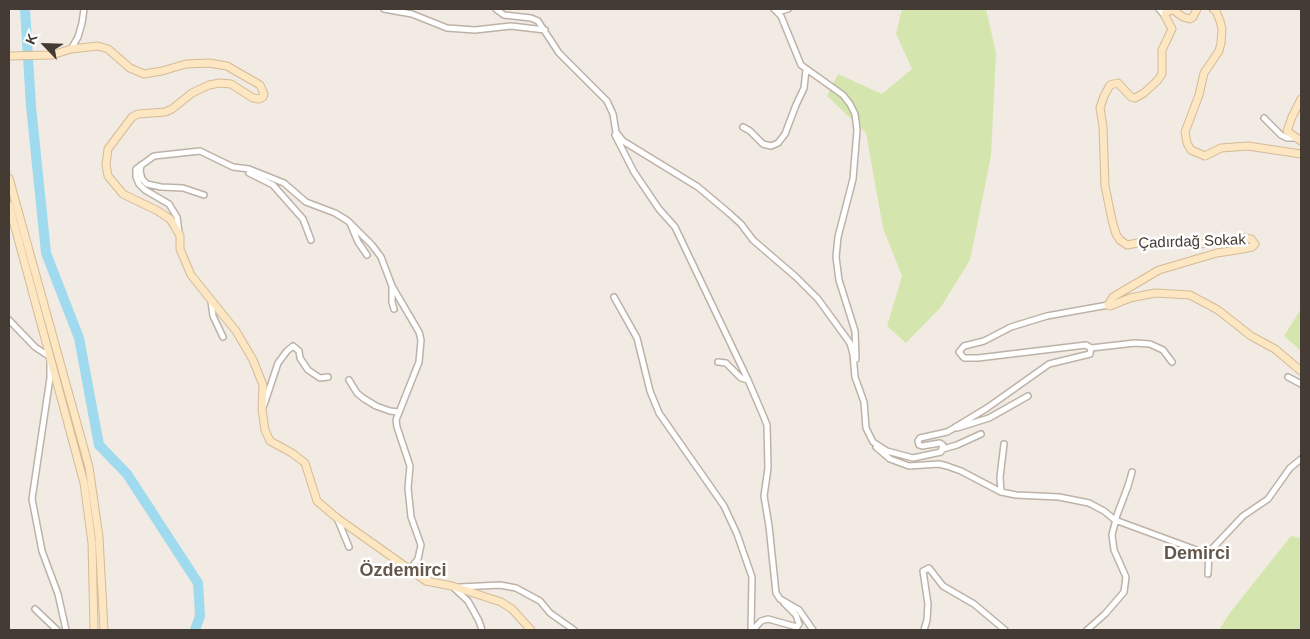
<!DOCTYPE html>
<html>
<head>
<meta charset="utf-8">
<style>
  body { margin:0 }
  #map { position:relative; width:1310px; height:639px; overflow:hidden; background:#f2ebe4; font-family:Arial,sans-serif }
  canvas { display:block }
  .frame { position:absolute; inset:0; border:10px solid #433b34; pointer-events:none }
  .north { position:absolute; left:20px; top:20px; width:50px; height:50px; -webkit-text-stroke:4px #fff; paint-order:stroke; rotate:294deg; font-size:14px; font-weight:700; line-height:20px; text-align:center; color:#433b34 }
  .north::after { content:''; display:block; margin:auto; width:18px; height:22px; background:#433b34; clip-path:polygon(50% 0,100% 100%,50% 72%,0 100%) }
</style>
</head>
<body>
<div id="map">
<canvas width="1310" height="639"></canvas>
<div class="frame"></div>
<div class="north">K</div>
</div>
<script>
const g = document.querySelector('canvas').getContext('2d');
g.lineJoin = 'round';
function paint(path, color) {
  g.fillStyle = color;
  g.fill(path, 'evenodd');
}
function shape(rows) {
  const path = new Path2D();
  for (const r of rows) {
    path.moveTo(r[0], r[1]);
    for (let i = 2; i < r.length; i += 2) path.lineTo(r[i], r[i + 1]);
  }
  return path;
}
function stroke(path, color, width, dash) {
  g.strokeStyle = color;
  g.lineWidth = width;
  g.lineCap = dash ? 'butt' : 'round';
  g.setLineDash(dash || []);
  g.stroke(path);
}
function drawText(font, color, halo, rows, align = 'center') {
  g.font = font + ' Arial,sans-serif';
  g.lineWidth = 5;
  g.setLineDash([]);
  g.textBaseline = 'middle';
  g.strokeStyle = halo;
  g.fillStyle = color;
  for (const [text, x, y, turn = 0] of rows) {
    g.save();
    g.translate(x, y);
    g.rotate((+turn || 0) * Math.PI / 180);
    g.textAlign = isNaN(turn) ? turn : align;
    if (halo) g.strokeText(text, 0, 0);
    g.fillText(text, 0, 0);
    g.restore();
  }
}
const green = shape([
  [902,9,986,9,996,53,991,156,970,260,941,307,906,343,887,326,902,276,883,228,866,133,827,96,838,74,882,94,912,69,896,34],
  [1301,309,1301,351,1284,336],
  [1291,536,1301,538,1301,630,1219,630,1229,614]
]);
const river = shape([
  [25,9,31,106,46,253,79,338,99,445,127,474,198,583,200,616,195,630]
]);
const street = shape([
  [384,9,412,14,447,28,475,30,511,26,545,30],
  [496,9,504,15,531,18,538,21,559,53,607,101,613,114,616,132,623,141,698,187,730,214,741,224,753,240,796,277,818,299,850,343,853,354,855,377,864,402,866,428,873,442,887,451,913,458,941,452,943,445,940,443,922,446,919,445,918,441,920,438,947,432,954,428,987,408,1049,364,1090,354,1091,348,1086,345,978,358,964,358,959,352,964,346,984,341,1011,327,1047,316,1108,305],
  [774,9,781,16,801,65,843,95,850,104,855,114,857,130,853,179,838,237,836,257,839,280,855,331,856,359],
  [1159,9,1165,16],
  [778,12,788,9],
  [71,49,78,37,82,23,84,9],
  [1264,118,1281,135,1287,138,1295,138],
  [743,127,750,131,763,144,771,146,778,143,785,134,796,105,804,88,806,70],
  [615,135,634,172,659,209,675,227,748,380,763,415,767,425,768,468,764,496,769,526,776,593,780,599,799,610,813,630],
  [141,165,140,171,142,179,147,184,161,187,183,188,204,195],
  [249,173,273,185,303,219,311,240],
  [350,223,358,242,367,255],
  [179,232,177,217,169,204,145,190,139,184,136,177,136,169,154,156,200,151,233,167,249,169,284,183,306,202,335,213,348,221,372,245,381,257,392,286,419,332,421,340,419,362,396,420,397,427,410,466,408,488,411,517,421,545,418,559,409,570],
  [392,287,392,302,394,309],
  [614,297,637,338,650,391,659,413,724,506,737,534,752,577,751,630],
  [211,301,213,316,223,337],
  [9,320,35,347,50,357,50,378,32,499,42,551,58,594,66,630],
  [1091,348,1135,343,1150,344,1163,350,1172,362],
  [718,362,726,363,741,378,748,380],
  [1288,377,1301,384],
  [349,380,357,393,363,398,376,406,390,411,398,412],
  [264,405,278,363,287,351,293,346,299,351,300,358,308,370,320,378,328,377],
  [957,428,989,418,1028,396],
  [876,447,890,459,909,466,939,464,947,466,961,471,1001,492,1016,495,1059,497,1089,503,1104,511,1115,520,1202,552,1209,552,1243,516,1268,499,1290,468,1301,459],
  [943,449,957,445,981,434],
  [1001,492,1000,477,1004,444],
  [337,518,349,547],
  [1208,574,1209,552],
  [460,587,500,585,516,588,540,601,550,613,574,630],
  [454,588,468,601,479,621,482,630],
  [35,609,57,630],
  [753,630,761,621,768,619,797,627,799,624,796,615,784,603],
  [924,630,927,620,928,604,923,571,929,568,943,586,974,604,1005,630],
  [1087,630,1105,614,1124,592,1126,577,1114,550,1112,535,1117,515,1128,486,1132,472]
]);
const secondary = shape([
  [1213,9,1216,11,1220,21,1222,29,1221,43,1219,51,1204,73,1199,95,1185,132,1187,143,1191,150,1205,156,1221,148,1248,146,1301,154],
  [9,56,52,55,71,49,98,46,108,49,130,68,144,74,162,71,186,64,209,63,227,66,260,85,264,94,263,97,259,99,253,98,231,84,220,83,209,85,192,93,172,109,165,112,138,114,132,117,108,149,106,165,108,176,123,194,158,211,170,219,175,227,180,236,180,249,191,275,236,331,253,360,263,385,262,409,265,430,270,441,292,453,305,463,317,501,337,518,426,581,452,586,501,602,512,609,531,630],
  [1301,99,1292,117,1287,131,1301,141],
  [9,178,89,467,99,537,104,630],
  [9,205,84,483,92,543,94,630],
  [1108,305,1113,297,1159,270,1217,253,1243,249,1252,247,1255,244,1251,239,1244,238,1200,244,1143,242,1127,245,1120,240,1116,234,1112,220,1105,186,1103,127,1100,108,1104,96,1110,85,1118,83,1131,97,1135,98,1144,93,1157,81,1162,74,1162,50,1172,29,1165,16,1166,12,1173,10,1183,17,1190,19,1193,17,1197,9],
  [1108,305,1110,306,1130,298,1155,293,1190,295,1218,310,1251,336,1275,349,1301,371]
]);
const streetNames = [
  ["Çadırdağ Sokak",1192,242,-2]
];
const quarterNames = [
  ["Demirci",1197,554],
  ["Özdemirci",403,571]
];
paint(green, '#d4e6ad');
stroke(river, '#a0daee', 10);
stroke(street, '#bdb2a7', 8);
stroke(secondary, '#d4bb96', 9);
stroke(street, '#fff', 5);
stroke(secondary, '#fde6c2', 7);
drawText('15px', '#433b34', '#fff', streetNames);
drawText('bold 18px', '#66574b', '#fff', quarterNames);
</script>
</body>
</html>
